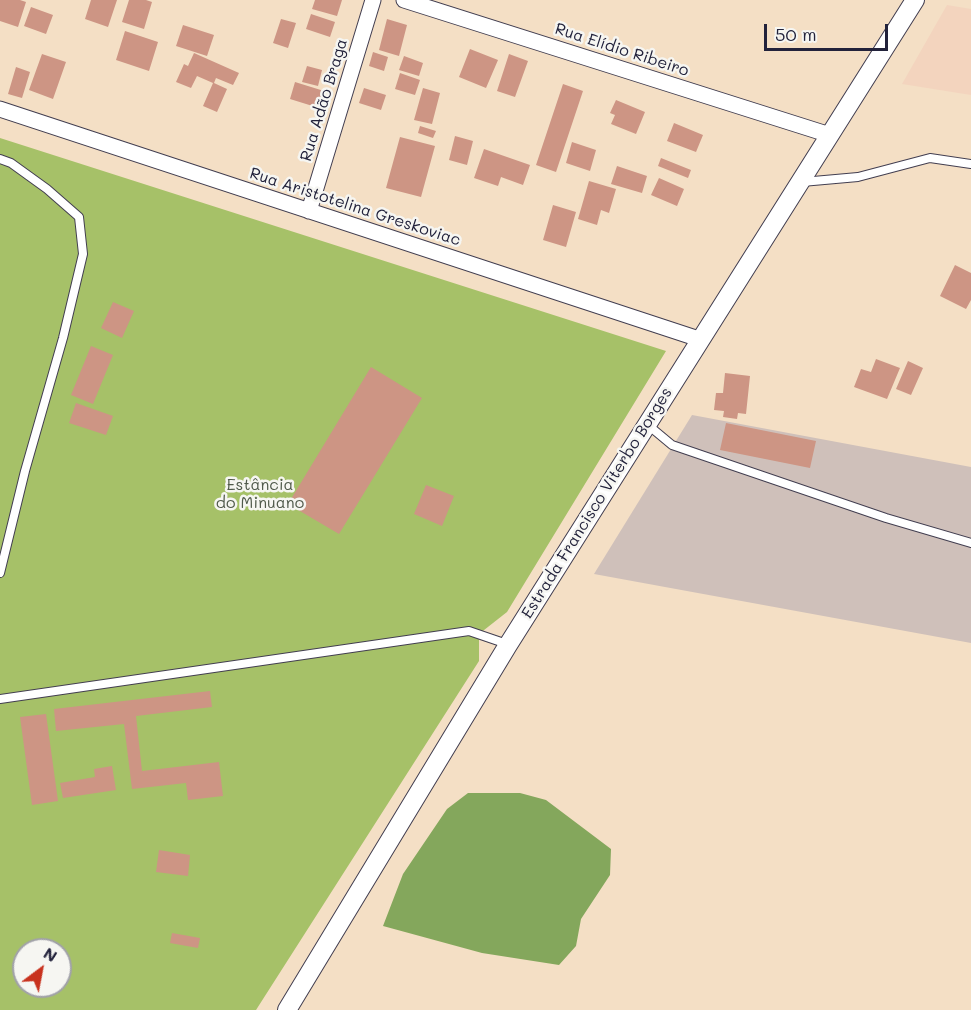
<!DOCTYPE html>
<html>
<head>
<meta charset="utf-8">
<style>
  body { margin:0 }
  #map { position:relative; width:971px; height:1010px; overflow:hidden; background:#f4dfc5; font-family:Mali,sans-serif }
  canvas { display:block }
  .north { position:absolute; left:12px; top:938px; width:60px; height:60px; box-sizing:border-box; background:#f6f6f2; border:2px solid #a1a1a9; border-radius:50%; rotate:32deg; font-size:16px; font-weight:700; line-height:24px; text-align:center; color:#22223b }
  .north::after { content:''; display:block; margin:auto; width:21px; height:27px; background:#c8321e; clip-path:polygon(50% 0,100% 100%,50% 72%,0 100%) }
  .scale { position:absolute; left:764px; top:24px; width:124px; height:27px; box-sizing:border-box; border:3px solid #22223b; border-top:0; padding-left:8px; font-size:18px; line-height:21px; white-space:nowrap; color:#22223b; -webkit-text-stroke:4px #f6f6f2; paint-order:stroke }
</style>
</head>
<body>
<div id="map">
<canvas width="971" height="1010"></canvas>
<div class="north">N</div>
<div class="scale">50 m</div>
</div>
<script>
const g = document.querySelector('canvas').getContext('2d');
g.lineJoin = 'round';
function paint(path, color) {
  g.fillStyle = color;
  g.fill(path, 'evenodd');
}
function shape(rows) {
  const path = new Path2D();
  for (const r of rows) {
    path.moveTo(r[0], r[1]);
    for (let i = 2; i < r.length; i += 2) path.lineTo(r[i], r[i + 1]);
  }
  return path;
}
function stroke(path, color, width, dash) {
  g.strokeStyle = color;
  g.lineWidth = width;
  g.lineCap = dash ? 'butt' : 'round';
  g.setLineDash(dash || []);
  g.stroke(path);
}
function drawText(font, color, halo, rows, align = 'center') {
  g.font = font + ' Mali,sans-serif';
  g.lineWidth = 5;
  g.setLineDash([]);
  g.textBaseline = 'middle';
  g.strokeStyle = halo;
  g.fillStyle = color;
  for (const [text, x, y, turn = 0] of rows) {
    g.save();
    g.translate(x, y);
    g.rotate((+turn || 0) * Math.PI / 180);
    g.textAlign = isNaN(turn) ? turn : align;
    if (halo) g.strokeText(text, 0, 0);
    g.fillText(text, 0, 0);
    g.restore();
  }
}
const built = shape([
  [947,5,971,9,971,95,902,84]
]);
const industrial = shape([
  [692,415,971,467,971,643,594,574]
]);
const green = shape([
  [0,138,666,351,507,612,479,634,479,661,256,1010,0,1010],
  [24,950,60,950,60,986,24,986]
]);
const forest = shape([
  [468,793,520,793,546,800,611,849,610,875,581,919,576,946,559,965,482,953,383,926,403,874,447,809]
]);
const building = shape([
  [0,0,20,0,26,2,18,27,0,21],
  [91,0,117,0,108,27,85,19],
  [129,0,146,0,152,2,144,29,122,22],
  [315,0,342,0,337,16,312,9],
  [31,7,53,15,46,34,24,26],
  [311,14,335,22,330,37,306,29],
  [281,19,296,23,288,48,273,43],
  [387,19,407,25,399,56,379,50],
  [183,25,214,35,207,56,176,46],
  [125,31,158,42,149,71,116,60],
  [470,49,498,60,486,88,459,77],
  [373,52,388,57,384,71,369,66],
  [194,53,239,73,233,85,216,78,214,83,227,89,217,112,203,106,213,83,197,76,191,88,176,82,184,64,188,66],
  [42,54,66,62,53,99,29,90],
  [509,54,528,61,515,97,497,91],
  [404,56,423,63,419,76,399,70],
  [307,66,322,70,318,86,302,82],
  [16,67,30,72,22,98,8,94],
  [400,73,420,80,415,95,395,89],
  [295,82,324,91,319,108,290,99],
  [563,84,583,91,556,172,536,165],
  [364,88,386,95,381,110,359,103],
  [423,88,440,93,432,124,414,120],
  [616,100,645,112,636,134,611,124,615,115,610,113],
  [674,123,703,135,696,152,667,141],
  [420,126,436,131,433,138,418,133],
  [455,136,473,141,467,165,449,160],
  [400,137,435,146,421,197,386,188],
  [572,142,596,150,590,171,566,163],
  [484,149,530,165,523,185,501,177,498,186,474,178],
  [661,158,691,170,688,178,658,166],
  [617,166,647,176,642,193,611,184],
  [659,178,684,189,677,206,651,195],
  [589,181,616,189,609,213,601,210,597,225,578,219],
  [553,205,576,212,566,247,543,240],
  [955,265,971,273,971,300,966,309,940,296],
  [113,302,134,311,122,338,101,328],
  [91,346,113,355,93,404,71,395],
  [876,359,900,368,887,399,854,387,861,369,871,372],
  [908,361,923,368,911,395,896,389],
  [371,367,422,398,339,534,288,504],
  [725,373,750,376,746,414,738,413,737,419,723,417,724,411,714,410,716,393,723,393],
  [76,403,113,416,106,435,69,423],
  [726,423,816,441,810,468,720,450],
  [426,485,454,496,442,526,414,514],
  [210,691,212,707,136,716,142,771,219,762,223,796,188,800,186,783,132,789,124,724,56,731,54,709],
  [46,714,58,801,32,805,20,717],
  [112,766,116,790,63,798,60,783,95,777,94,769],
  [159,850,190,855,188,876,156,872],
  [172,933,200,938,198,948,170,943]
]);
const service = shape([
  [0,159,11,163,47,189,79,217,83,254,63,338,25,471,0,573],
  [802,182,858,177,930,158,971,164],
  [648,425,672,445,886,518,971,543],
  [0,699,469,631,507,644]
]);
const minor = shape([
  [404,0,830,135],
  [0,109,699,339],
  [309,211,373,0]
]);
const tertiary = shape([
  [287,1010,508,645,915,0]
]);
const streetNames = [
  ["Rua Elídio Ribeiro",622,50,18],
  ["Rua Adão Braga",324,100,-73],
  ["Rua Aristotelina Greskoviac",355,207,18],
  ["Estrada Francisco Viterbo Borges",597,503,-58]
];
const parkNames = [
  ["Estância",260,485],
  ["do Minuano",260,503]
];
paint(built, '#f3d4be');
paint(industrial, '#cfc0ba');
paint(green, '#a6c168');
paint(forest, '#84a75c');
paint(building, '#cd9584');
stroke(service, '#423e50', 10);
stroke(minor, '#423e50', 17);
stroke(tertiary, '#423e50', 20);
stroke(service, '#fff', 8);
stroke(minor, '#fff', 15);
stroke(tertiary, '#fff', 18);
drawText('16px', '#22223b', '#f6f6f2', streetNames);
drawText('16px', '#505a4b', '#f6f6f2', parkNames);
</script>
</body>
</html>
